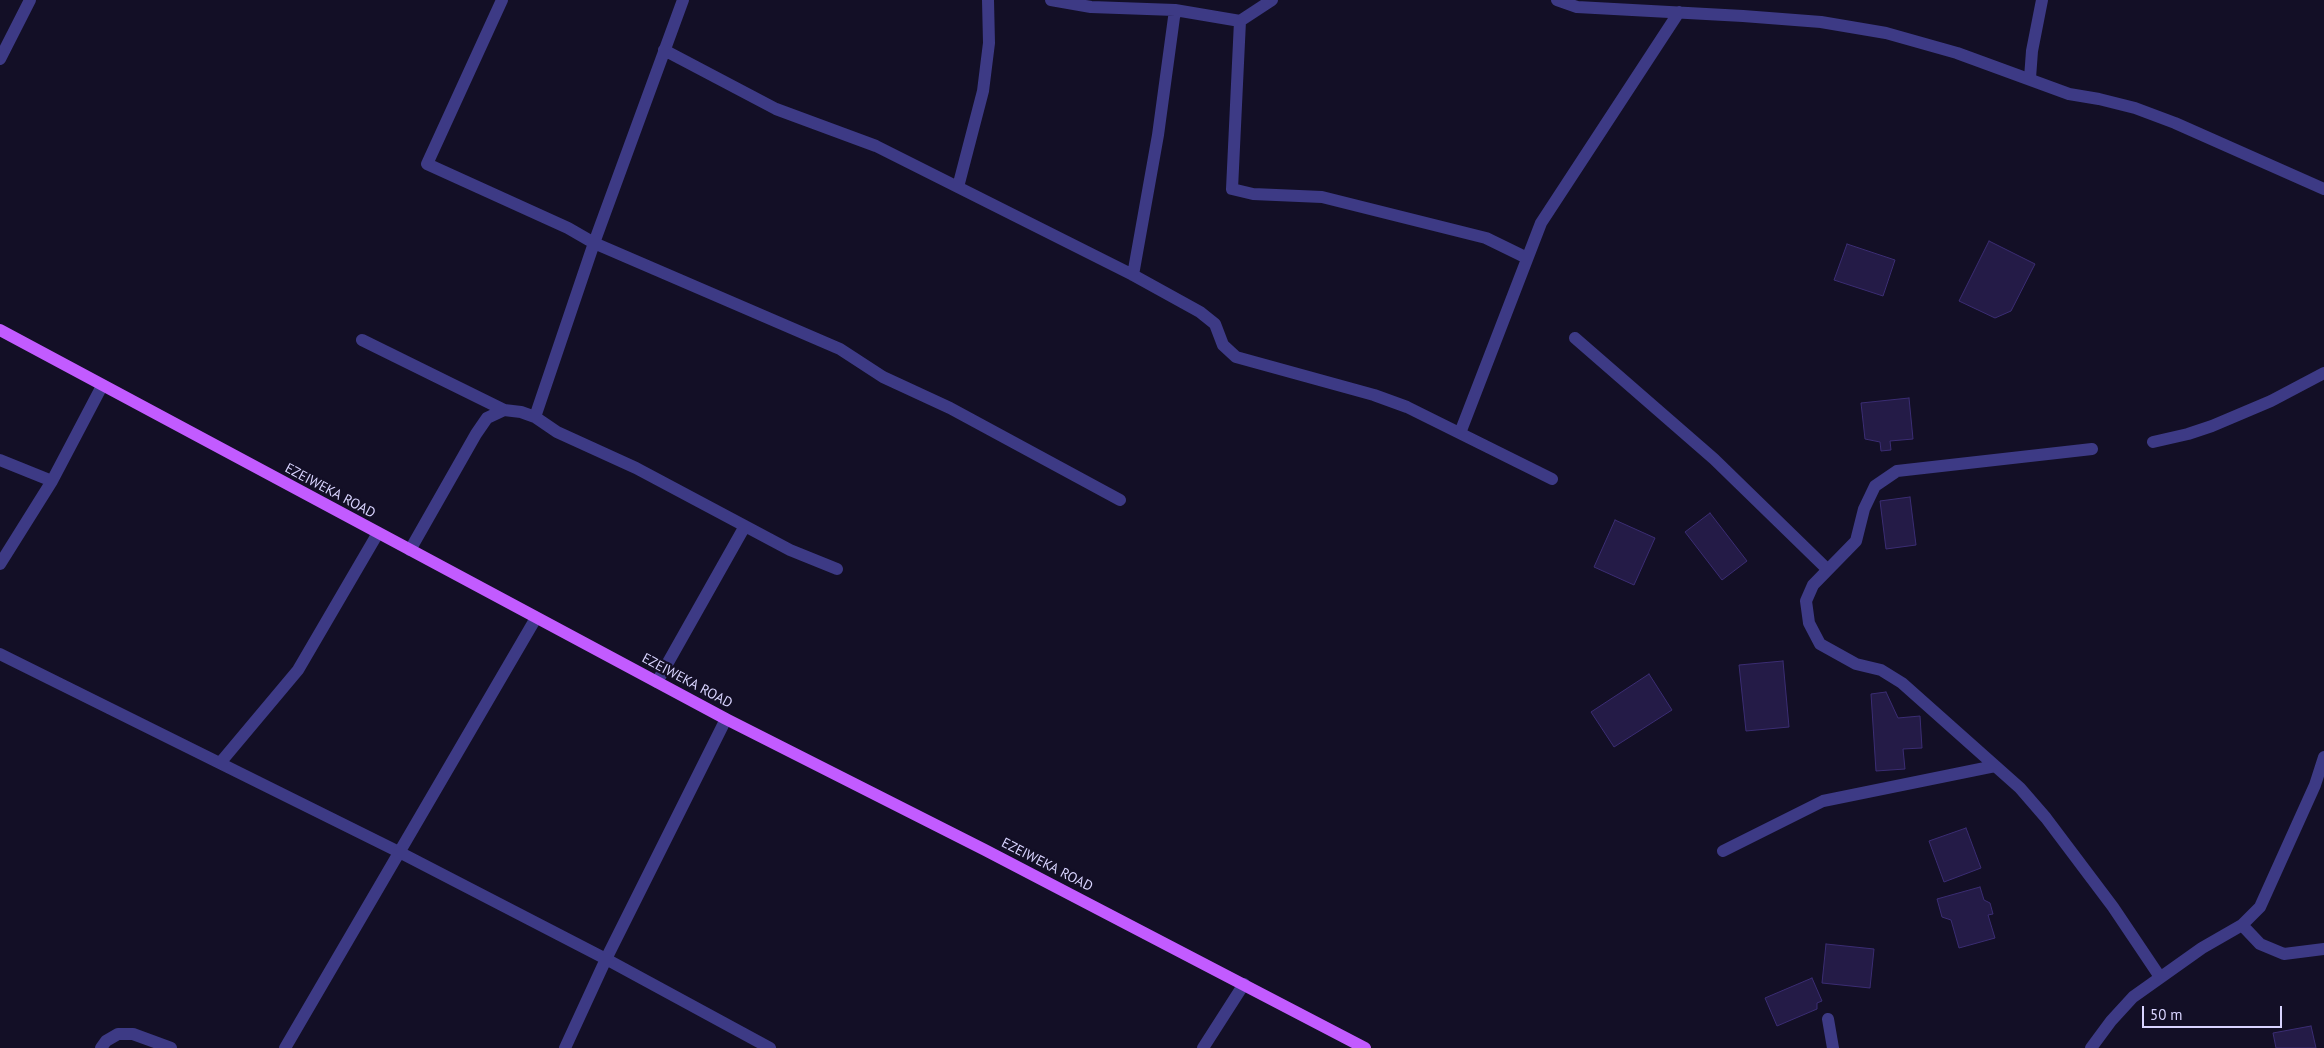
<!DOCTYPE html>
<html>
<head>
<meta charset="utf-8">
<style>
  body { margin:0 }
  #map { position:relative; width:2324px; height:1048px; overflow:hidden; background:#130f26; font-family:"PT Sans",sans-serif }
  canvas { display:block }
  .scale { position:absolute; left:2142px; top:1006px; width:140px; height:22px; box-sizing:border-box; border:2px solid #d9d4ff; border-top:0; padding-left:6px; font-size:15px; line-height:18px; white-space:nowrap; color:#d9d4ff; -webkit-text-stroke:4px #130f26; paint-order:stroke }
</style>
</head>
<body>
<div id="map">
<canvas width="2324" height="1048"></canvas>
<div class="scale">50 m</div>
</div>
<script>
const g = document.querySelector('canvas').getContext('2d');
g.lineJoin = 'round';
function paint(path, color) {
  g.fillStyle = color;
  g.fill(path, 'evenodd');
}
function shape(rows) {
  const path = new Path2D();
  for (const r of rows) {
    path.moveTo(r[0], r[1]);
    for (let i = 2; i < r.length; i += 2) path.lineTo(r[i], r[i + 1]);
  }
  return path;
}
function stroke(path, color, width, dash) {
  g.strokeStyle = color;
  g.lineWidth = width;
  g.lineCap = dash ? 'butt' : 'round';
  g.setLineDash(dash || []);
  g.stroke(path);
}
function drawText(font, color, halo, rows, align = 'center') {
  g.font = font + ' "PT Sans",sans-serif';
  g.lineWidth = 4.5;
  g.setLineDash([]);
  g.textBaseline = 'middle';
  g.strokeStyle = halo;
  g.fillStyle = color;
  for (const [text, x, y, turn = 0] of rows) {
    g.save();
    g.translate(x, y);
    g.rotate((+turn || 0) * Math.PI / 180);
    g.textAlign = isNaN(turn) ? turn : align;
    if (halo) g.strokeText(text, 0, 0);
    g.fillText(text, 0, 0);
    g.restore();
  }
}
const building = shape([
  [1989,241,2035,264,2011,311,1995,318,1959,301,1989,241],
  [1847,244,1895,260,1883,296,1834,280,1847,244],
  [1909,398,1913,439,1890,441,1891,450,1881,451,1880,442,1865,439,1861,403,1909,398],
  [1910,497,1916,545,1886,549,1880,501,1910,497],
  [1710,513,1747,561,1722,580,1685,532,1710,513],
  [1615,520,1655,538,1634,585,1594,567,1615,520],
  [1783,661,1789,727,1746,731,1739,665,1783,661],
  [1649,674,1672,710,1614,747,1591,712,1649,674],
  [1886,692,1898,718,1920,716,1922,748,1903,749,1905,769,1876,771,1871,694,1886,692],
  [1966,828,1981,868,1944,882,1929,841,1966,828],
  [1980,887,1984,900,1990,903,1993,914,1988,915,1995,938,1959,948,1951,920,1942,917,1937,899,1980,887],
  [1826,944,1874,949,1870,988,1822,983,1826,944],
  [1812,978,1822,1001,1817,1003,1817,1009,1777,1026,1765,998,1812,978],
  [2311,1026,2316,1048,2276,1048,2273,1033,2311,1026]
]);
const minor = shape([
  [502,0,427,164,568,228,594,243,840,349,883,377,950,408,1120,500],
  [1051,0,1091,7,1175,10,1240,21,1272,0],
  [1557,0,1577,7,1743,16,1821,22,1886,33,1957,53,2069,94,2099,99,2135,108,2175,123,2324,189],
  [1240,21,1232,189,1253,194,1322,197,1486,238,1527,258],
  [664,50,776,109,876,146,1133,275,1200,312,1215,324,1223,345,1236,357,1374,395,1407,407,1552,479],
  [0,59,30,0],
  [2030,78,2032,51,2042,0],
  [958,187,983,91,989,43,988,0],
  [1133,275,1158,135,1175,10],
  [1575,338,1714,459,1827,569],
  [362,340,504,410],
  [535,417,594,243,683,0],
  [1460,433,1541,223,1679,12],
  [2153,442,2188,434,2212,426,2271,401,2324,373],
  [2092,449,1897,471,1875,486,1864,509,1856,541,1813,585,1806,601,1809,623,1820,644,1856,664,1881,670,1902,683,2020,788,2046,818,2113,907,2160,977],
  [0,460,52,481],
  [410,550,476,434,487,418,504,410,521,412,535,417,557,432,636,468,790,550,837,569],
  [0,564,52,481,102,386],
  [0,654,399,852,606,959,770,1048],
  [657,682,745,526],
  [220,763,298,670,378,533],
  [1723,851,1823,801,1995,766],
  [2242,925,2260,944,2284,954,2324,949],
  [1828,1019,1833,1048],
  [101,1048,106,1041,118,1034,133,1034,171,1048],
  [285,1048,536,618],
  [565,1048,606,959,726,719],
  [1203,1048,1244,984],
  [2091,1048,2111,1021,2133,997,2202,948,2242,925,2260,907,2315,785,2324,757]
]);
const major = shape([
  [0,330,726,719,985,850,1365,1048]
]);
const streetNames = [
  ["EZEIWEKA ROAD",330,491,28],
  ["EZEIWEKA ROAD",687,681,28],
  ["EZEIWEKA ROAD",1047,865,27]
];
paint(building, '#241b47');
stroke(building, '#3b2d73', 1);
stroke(minor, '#3d3a85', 12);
stroke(major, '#c25bff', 12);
drawText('14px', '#d9d4ff', '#130f26', streetNames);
</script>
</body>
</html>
